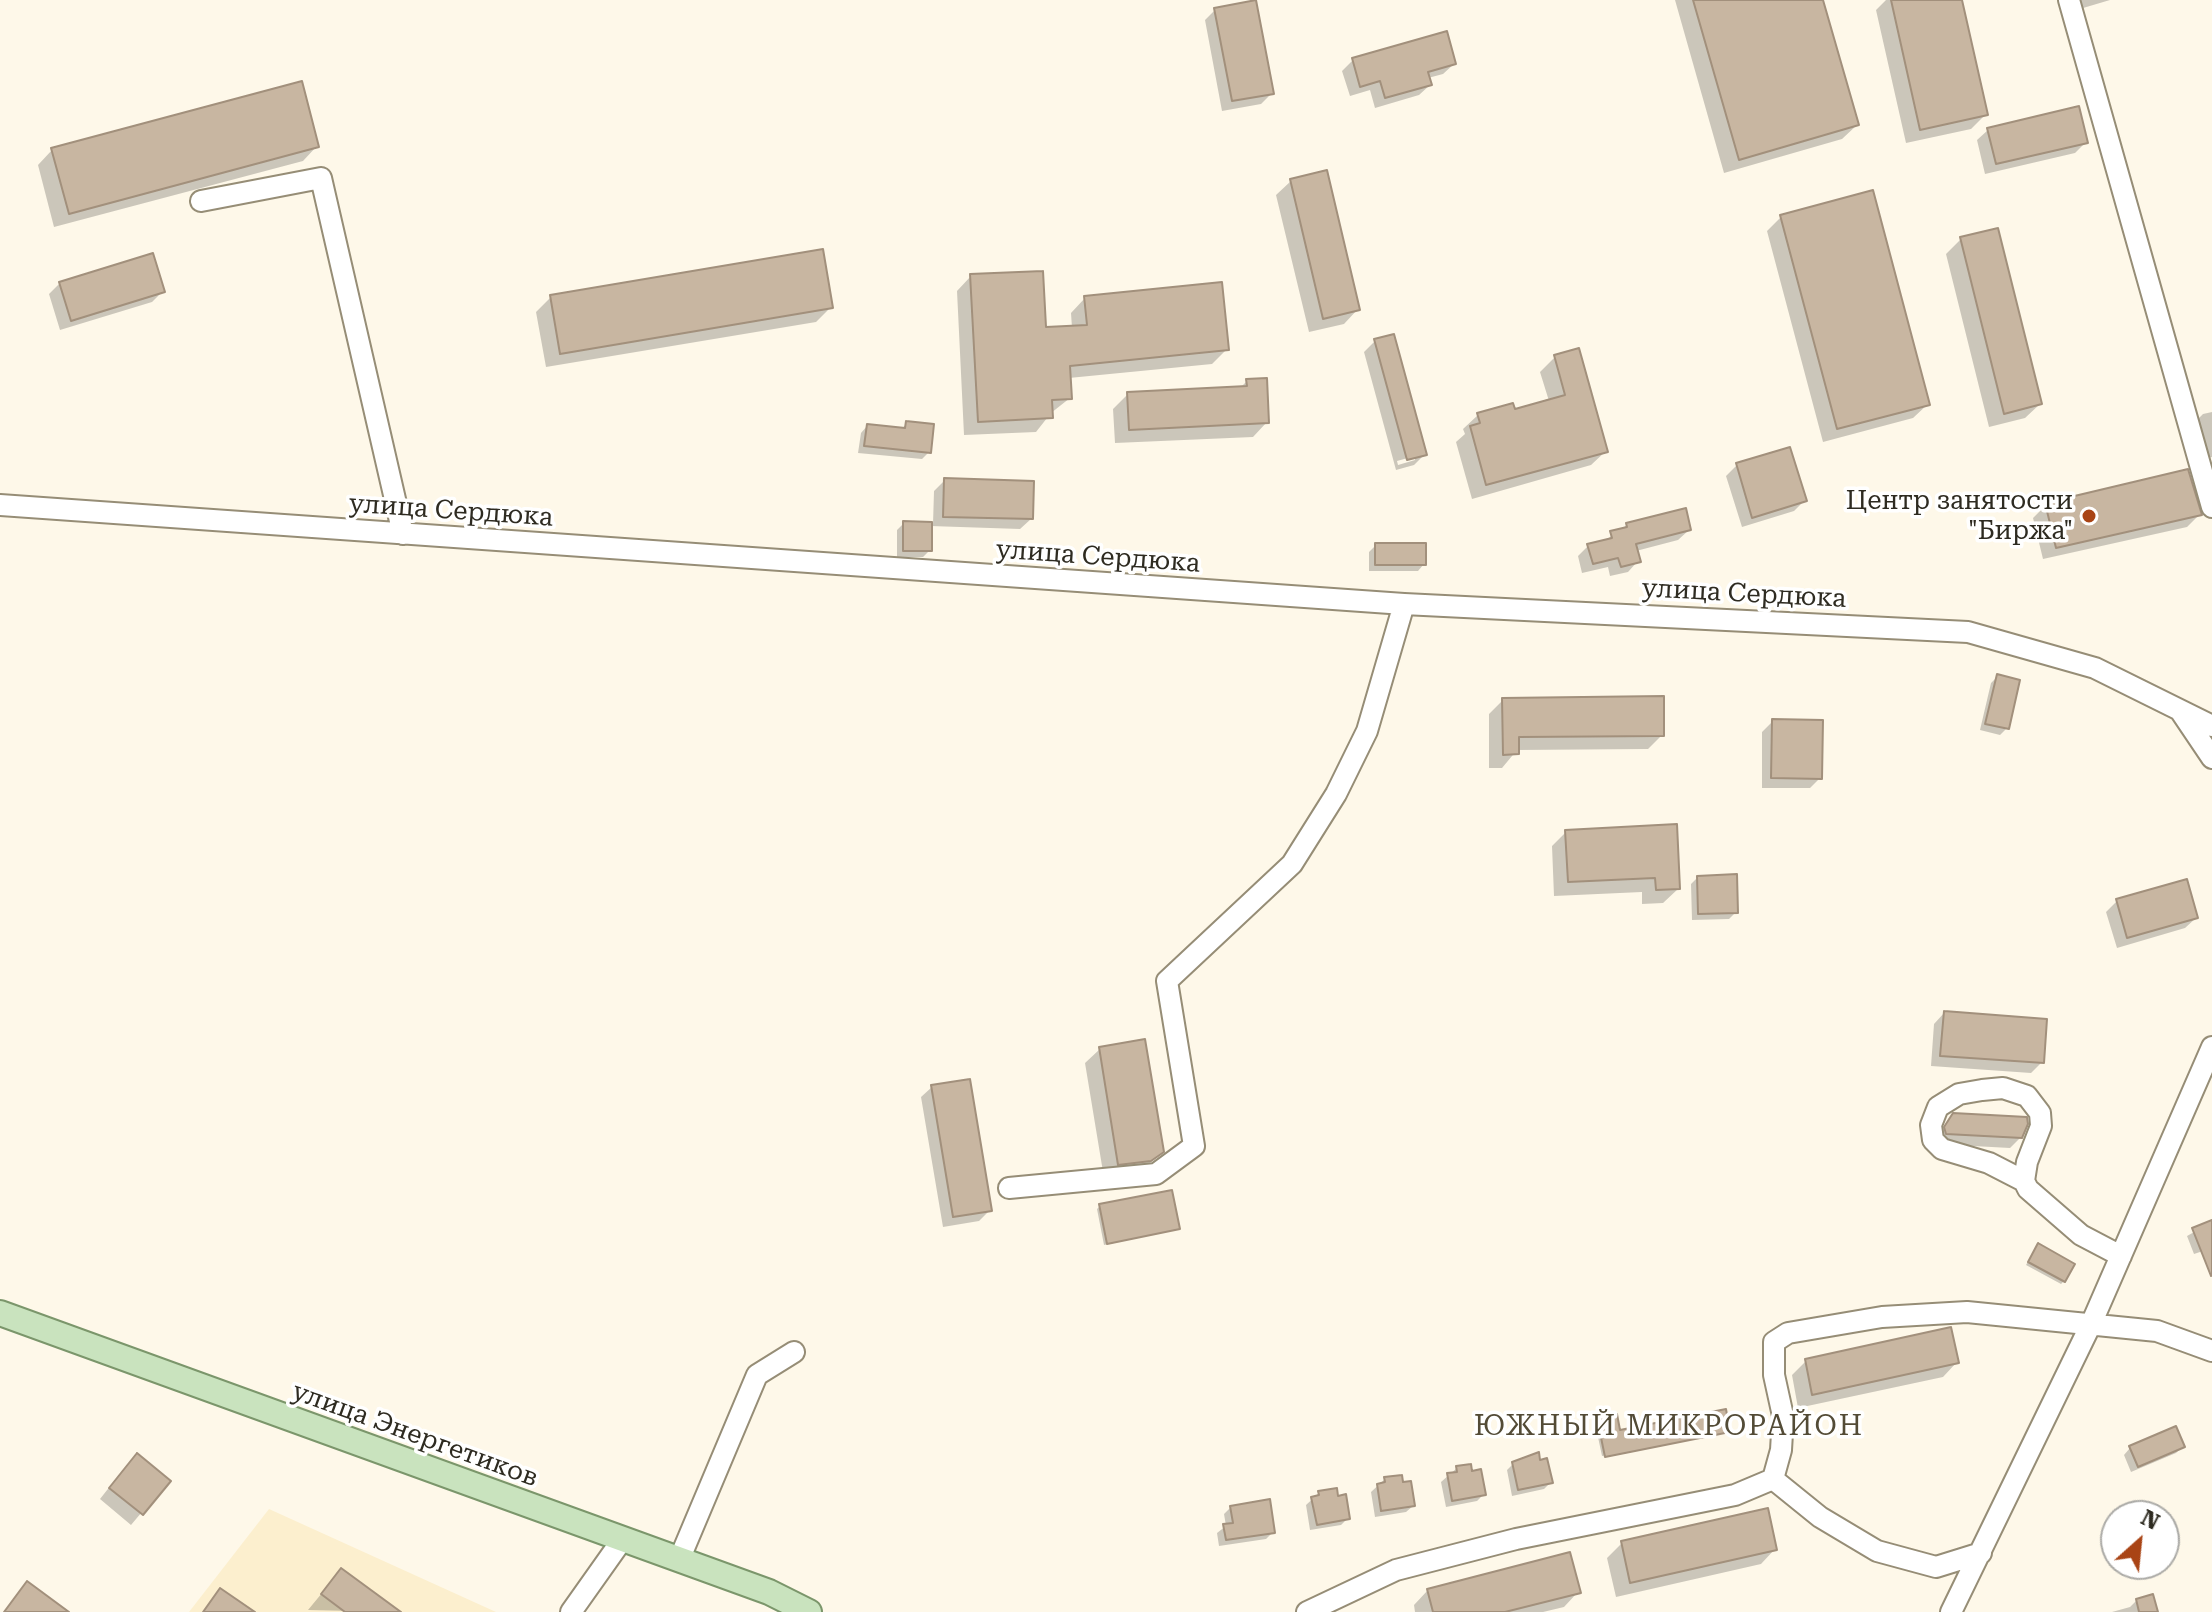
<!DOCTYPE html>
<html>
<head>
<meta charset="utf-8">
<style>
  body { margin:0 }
  #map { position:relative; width:2212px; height:1612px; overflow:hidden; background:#fef8e9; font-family:"Roboto Serif",serif }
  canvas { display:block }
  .north { position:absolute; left:2100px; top:1500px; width:80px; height:80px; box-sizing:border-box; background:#fff; border:2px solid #abaaa6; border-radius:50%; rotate:27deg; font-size:22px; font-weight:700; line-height:32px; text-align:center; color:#2e2b21 }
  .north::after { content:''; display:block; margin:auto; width:28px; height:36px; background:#a94415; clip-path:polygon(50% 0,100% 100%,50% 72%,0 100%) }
</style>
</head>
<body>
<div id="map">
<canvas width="2212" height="1612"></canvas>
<div class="north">N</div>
</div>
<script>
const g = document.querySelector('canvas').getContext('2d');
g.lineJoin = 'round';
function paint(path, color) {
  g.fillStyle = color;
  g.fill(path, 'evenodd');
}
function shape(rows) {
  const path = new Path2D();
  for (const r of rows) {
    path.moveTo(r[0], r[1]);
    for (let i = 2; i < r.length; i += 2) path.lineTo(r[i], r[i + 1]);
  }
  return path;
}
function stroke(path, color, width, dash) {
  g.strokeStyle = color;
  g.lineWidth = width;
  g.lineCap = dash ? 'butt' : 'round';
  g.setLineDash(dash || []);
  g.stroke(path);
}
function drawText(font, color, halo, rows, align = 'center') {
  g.font = font + ' "Roboto Serif",serif';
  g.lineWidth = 7;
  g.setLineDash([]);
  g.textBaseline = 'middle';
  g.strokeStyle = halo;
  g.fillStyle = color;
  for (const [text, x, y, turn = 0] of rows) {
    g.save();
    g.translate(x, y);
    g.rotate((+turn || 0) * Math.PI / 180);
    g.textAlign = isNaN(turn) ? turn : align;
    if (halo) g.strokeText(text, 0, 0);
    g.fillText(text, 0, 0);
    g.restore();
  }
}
const built = shape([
  [269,1509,496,1612,189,1612]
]);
const shadow = shape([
  [1675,0,1821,0,1857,125,1842,139,1724,173],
  [1886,0,1960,0,1986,114,1971,129,1906,143,1876,10],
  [2070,0,2110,0,2073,11],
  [1215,10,1272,93,1261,104,1222,111,1205,20],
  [1353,60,1454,64,1443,74,1428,78,1430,85,1419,95,1375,108,1370,90,1350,96,1342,71],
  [1988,130,2086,142,2075,153,1985,174,1977,140],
  [317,146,303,161,54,227,38,165,52,150],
  [1291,181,1358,309,1344,324,1309,332,1276,195],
  [1781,217,1928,404,1913,418,1823,442,1767,231],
  [1961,239,2040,404,2025,418,1989,427,1946,254],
  [971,276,1044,329,1072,328,1071,313,1085,298,1227,349,1212,364,1069,378,1070,398,1051,413,1036,432,964,435,957,291],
  [60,283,162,292,152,302,60,330,49,294],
  [551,297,831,307,816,322,546,367,536,312],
  [1375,341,1425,454,1414,465,1396,470,1364,352],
  [1415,456,1415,460,1398,465,1397,461],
  [1555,357,1606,451,1591,465,1472,499,1456,442,1465,434,1463,429,1478,415,1513,411,1549,401,1540,372],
  [1247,381,1267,422,1253,437,1115,443,1113,409,1128,394,1239,389],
  [2212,412,2212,457,2200,460,2192,425,2203,414],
  [907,424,929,452,922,459,858,453,861,433,867,426,901,429],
  [1737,465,1805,500,1794,511,1742,527,1726,476],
  [945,480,1031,519,1020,529,930,526,930,550,923,557,897,557,897,530,904,523,933,524,934,491],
  [2046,505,2200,514,2187,527,2043,559,2033,518],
  [1627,525,1689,530,1678,540,1636,551,1638,561,1628,572,1610,576,1608,567,1582,573,1578,556,1588,546,1603,542],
  [1376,545,1424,564,1418,571,1369,571,1369,552],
  [1998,676,2007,728,2000,735,1980,730,1991,683],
  [1503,700,1662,735,1648,749,1517,750,1502,768,1489,768,1489,714],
  [1773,721,1820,778,1810,788,1762,788,1762,732],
  [1566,832,1678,889,1663,903,1642,904,1642,892,1554,896,1552,846],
  [1698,877,1736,912,1729,919,1692,920,1691,884],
  [2117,901,2196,918,2185,928,2117,948,2106,912],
  [1944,1013,2042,1062,2031,1073,1931,1066,1934,1024],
  [1100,1049,1162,1152,1147,1166,1104,1178,1085,1063],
  [932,1087,990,1210,979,1221,943,1227,921,1097],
  [1954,1115,2021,1137,2010,1148,1936,1144,1935,1139],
  [1100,1206,1177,1229,1104,1245,1097,1209],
  [2212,1222,2212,1255,2203,1251,2194,1254,2187,1236],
  [2035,1249,2064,1281,2061,1284,2026,1265],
  [1806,1361,1957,1362,1943,1377,1798,1408,1792,1375],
  [1598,1420,1619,1433,1728,1431,1602,1456,1595,1423],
  [2183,1446,2176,1453,2131,1472,2124,1455,2130,1448],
  [1514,1463,1550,1483,1544,1489,1512,1496,1507,1470],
  [126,1466,168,1481,131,1525,100,1499],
  [1457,1468,1471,1473,1484,1494,1477,1501,1446,1507,1441,1482],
  [1385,1479,1413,1506,1406,1512,1375,1517,1371,1492],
  [1319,1493,1348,1518,1341,1525,1310,1530,1306,1505],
  [1231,1507,1273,1532,1266,1539,1219,1546,1217,1533,1226,1526,1224,1514],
  [1622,1543,1775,1549,1761,1564,1616,1597,1607,1558],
  [341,1570,397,1612,308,1610],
  [1428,1590,1578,1592,1564,1607,1543,1612,1415,1612,1414,1605],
  [2137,1600,2156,1612,2112,1612,2130,1607]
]);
const building = shape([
  [1256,0,1274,94,1232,101,1214,8,1256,0],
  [1693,0,1823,0,1859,125,1739,160,1693,0],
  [1891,0,1962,0,1988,115,1920,130,1891,0],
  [1447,31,1456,64,1428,72,1432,85,1385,98,1380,81,1360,87,1352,58,1447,31],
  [302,81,319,147,69,214,51,148,302,81],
  [2079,106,2088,143,1996,164,1987,128,2079,106],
  [1327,170,1360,310,1323,319,1290,179,1327,170],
  [1873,190,1930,405,1837,429,1780,215,1873,190],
  [1998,228,2042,404,2004,414,1960,237,1998,228],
  [823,249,833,308,560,354,550,295,823,249],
  [153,253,165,292,71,321,59,282,153,253],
  [1043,271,1046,327,1087,325,1084,296,1222,282,1229,350,1070,366,1072,399,1052,400,1053,418,978,422,970,274,1043,271],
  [1394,334,1427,455,1407,460,1374,339,1394,334],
  [1579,348,1608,452,1486,485,1470,426,1480,423,1477,413,1513,403,1515,409,1565,395,1554,355,1579,348],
  [1267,378,1269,423,1129,430,1127,392,1247,386,1246,379,1267,378],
  [906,421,934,424,931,453,864,446,867,424,905,428,906,421],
  [1790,447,1807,501,1752,518,1736,463,1790,447],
  [2188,469,2202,515,2056,548,2045,503,2188,469],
  [944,478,1034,481,1033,519,943,517,944,478],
  [1686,508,1691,530,1636,544,1641,562,1621,567,1618,558,1593,564,1587,544,1612,538,1610,531,1627,527,1626,523,1686,508],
  [903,521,932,522,932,551,903,551,903,521],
  [1375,543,1426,543,1426,565,1375,565,1375,543],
  [1997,674,2020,680,2009,729,1985,724,1997,674],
  [1664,696,1664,736,1519,737,1519,754,1503,755,1502,698,1664,696],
  [1772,719,1823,720,1822,779,1771,778,1772,719],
  [1677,824,1680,889,1656,890,1655,878,1568,882,1565,830,1677,824],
  [1737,874,1738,913,1698,914,1697,876,1737,874],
  [2187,879,2198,918,2127,938,2116,899,2187,879],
  [1944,1011,2047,1019,2044,1063,1940,1056,1944,1011],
  [1145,1039,1164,1152,1151,1161,1118,1165,1099,1047,1145,1039],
  [970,1079,992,1211,953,1217,931,1085,970,1079],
  [1953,1113,2027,1117,2028,1124,2022,1138,1946,1134,1944,1127,1953,1113],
  [1172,1190,1180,1229,1107,1244,1099,1204,1172,1190],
  [2212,1220,2212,1275,2211,1276,2192,1228,2212,1220],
  [2038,1243,2075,1264,2065,1282,2028,1262,2038,1243],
  [1951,1327,1959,1363,1812,1395,1805,1359,1951,1327],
  [1726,1409,1730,1432,1605,1457,1597,1418,1617,1414,1620,1430,1726,1409],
  [2176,1426,2185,1447,2138,1467,2129,1446,2176,1426],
  [1539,1452,1540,1460,1547,1458,1553,1483,1518,1490,1512,1462,1539,1452],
  [137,1453,171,1481,143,1515,109,1488,137,1453],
  [1471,1464,1472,1471,1481,1469,1486,1495,1452,1501,1447,1473,1457,1472,1456,1466,1471,1464],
  [1402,1475,1403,1482,1411,1481,1415,1506,1381,1511,1377,1484,1385,1482,1384,1477,1402,1475],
  [1337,1488,1338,1496,1346,1494,1350,1519,1317,1525,1311,1497,1319,1495,1318,1491,1337,1488],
  [1270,1499,1275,1533,1226,1540,1223,1524,1233,1523,1230,1506,1270,1499],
  [1768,1508,1777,1550,1630,1583,1621,1541,1768,1508],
  [1570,1552,1581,1593,1505,1612,1433,1612,1427,1589,1570,1552],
  [341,1568,401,1612,345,1612,321,1594,341,1568],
  [27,1581,69,1612,4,1612,27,1581],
  [220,1588,255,1612,203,1612,220,1588],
  [2153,1594,2158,1612,2139,1612,2136,1599,2153,1594]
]);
const minor = shape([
  [2069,0,2212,507],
  [201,201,321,178,403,534],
  [0,505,1404,604,1968,632,2095,668,2212,726],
  [2181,712,2212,758],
  [2024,1181,1989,1163,1942,1149,1933,1140,1931,1125,1938,1107,1959,1094,1982,1090,2003,1088,2027,1096,2040,1113,2041,1126,2027,1162,2024,1181,2028,1189,2081,1235,2121,1256],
  [1009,1188,1156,1174,1194,1146,1167,981,1292,864,1336,794,1367,731,1404,604],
  [1773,1479,1781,1450,1783,1416,1774,1375,1774,1342,1788,1333,1882,1317,1967,1312,2157,1331,2212,1351],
  [679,1560,757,1375,794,1352],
  [571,1612,622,1540],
  [1307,1612,1396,1570,1516,1539,1735,1495,1773,1479,1820,1517,1877,1551,1936,1567,1981,1553],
  [1951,1612,2092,1322,2212,1047]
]);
const major = shape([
  [0,1313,769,1592,809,1612]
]);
const markers = [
  [2089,516,8,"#a94415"]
];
const poiNames = [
  ["Центр занятости",2073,501],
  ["\"Биржа\"",2073,531]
];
const streetNames = [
  ["улица Сердюка",451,511,4],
  ["улица Сердюка",1098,557,4],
  ["улица Сердюка",1744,594,3],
  ["улица Энергетиков",415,1435,20]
];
const neighbourhoodNames = [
  ["ЮЖНЫЙ МИКРОРАЙОН",1669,1427]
];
paint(built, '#fcefce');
paint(shadow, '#0003');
paint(building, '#c8b6a1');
stroke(building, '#a2907c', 2);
stroke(minor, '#968d76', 24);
stroke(major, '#7b966b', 28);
stroke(minor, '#fff', 20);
stroke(major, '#c9e3be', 24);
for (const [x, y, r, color] of markers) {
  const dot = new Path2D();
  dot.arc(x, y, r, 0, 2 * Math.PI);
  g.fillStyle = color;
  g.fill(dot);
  stroke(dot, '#fff', 3);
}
drawText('26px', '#2e2b21', '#fff', poiNames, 'right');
drawText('26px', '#2e2b21', '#fff', streetNames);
g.letterSpacing = '2px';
drawText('28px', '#534b36', '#fff', neighbourhoodNames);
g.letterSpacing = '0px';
</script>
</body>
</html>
